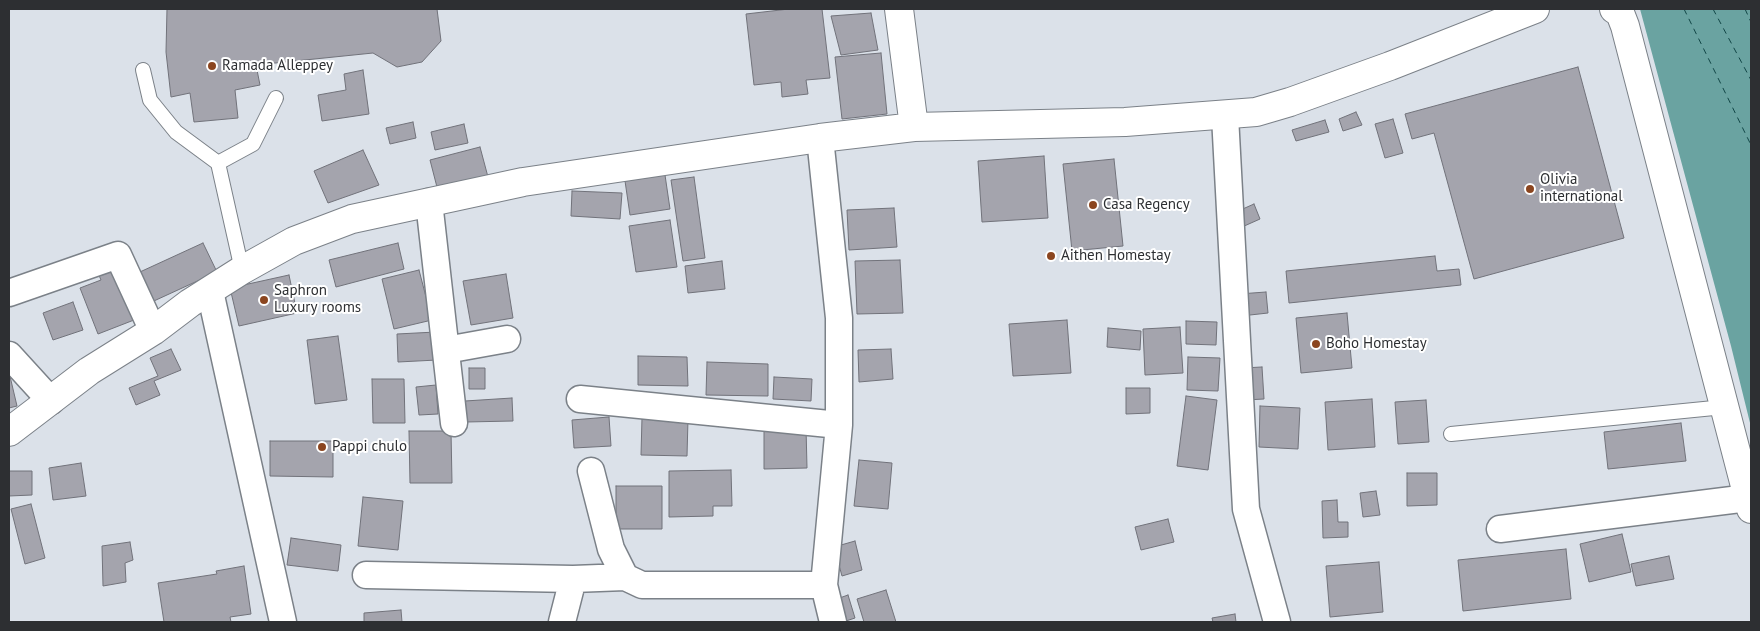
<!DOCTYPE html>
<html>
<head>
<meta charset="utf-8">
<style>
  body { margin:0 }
  #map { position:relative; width:1760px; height:631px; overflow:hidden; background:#dbe1e9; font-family:"PT Sans",sans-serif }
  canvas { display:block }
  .frame { position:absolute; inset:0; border:10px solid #2d2f32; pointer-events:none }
</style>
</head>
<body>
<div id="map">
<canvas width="1760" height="631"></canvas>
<div class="frame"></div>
</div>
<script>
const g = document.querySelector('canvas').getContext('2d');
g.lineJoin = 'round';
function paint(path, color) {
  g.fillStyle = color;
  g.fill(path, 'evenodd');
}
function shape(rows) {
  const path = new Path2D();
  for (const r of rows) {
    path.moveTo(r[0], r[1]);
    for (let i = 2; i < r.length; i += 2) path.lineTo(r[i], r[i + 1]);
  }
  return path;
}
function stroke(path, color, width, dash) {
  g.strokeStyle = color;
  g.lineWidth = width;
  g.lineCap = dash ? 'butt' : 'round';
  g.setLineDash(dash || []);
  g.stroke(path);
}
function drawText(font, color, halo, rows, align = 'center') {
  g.font = font + ' "PT Sans",sans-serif';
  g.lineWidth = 4;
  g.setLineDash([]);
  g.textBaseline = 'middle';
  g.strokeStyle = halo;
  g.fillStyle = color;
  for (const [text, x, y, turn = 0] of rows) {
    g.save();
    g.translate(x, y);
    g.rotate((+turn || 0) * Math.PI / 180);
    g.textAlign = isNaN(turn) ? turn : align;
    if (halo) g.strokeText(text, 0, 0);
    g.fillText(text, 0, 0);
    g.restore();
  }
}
const water = shape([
  [1640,9,1751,9,1751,427,1731,346]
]);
const ferry = shape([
  [1684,9,1751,145],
  [1713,9,1751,80],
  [1745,9,1751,22]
]);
const building = shape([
  [167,9,437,9,441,41,422,62,397,67,373,53,256,65,260,85,235,90,238,118,194,122,190,93,171,97,166,52,167,9],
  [789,9,822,9,830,78,806,80,808,94,782,97,781,82,754,85,746,14,789,9],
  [871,13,878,50,841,55,831,16,871,13],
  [881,53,887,114,842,119,835,57,881,53],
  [1578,67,1624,238,1474,279,1434,133,1412,139,1405,114,1578,67],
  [363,70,369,114,322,121,318,95,346,90,344,74,363,70],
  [1356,112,1362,125,1343,131,1339,119,1356,112],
  [1393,119,1403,153,1385,158,1375,124,1393,119],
  [1325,120,1329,132,1296,141,1292,130,1325,120],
  [413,122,416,138,390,144,386,128,413,122],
  [464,124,468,143,435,150,431,132,464,124],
  [480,147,488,177,438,191,430,160,480,147],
  [363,150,379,185,328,203,314,171,363,150],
  [1044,156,1048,218,982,222,978,161,1044,156],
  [1114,159,1123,246,1072,251,1063,164,1114,159],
  [665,175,670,209,630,215,625,181,665,175],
  [694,177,705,258,683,261,671,180,694,177],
  [572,191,622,193,620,219,571,216,572,191],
  [1254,204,1260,219,1242,227,1236,212,1254,204],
  [894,208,897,247,849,250,847,210,894,208],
  [670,220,677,267,636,272,629,226,670,220],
  [203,243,217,272,143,306,129,277,203,243],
  [398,243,404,269,336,287,329,260,398,243],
  [1435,256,1437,271,1459,269,1461,285,1289,303,1286,271,1435,256],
  [900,260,903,313,857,314,855,261,900,260],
  [722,261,725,289,688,293,685,266,722,261],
  [114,267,134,320,98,334,80,288,101,280,98,273,114,267],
  [419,270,432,320,394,329,382,279,419,270],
  [506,274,513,318,471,325,463,281,506,274],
  [289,275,297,313,239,326,230,288,289,275],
  [1266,292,1268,313,1241,316,1239,294,1266,292],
  [73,302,83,330,53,340,43,313,73,302],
  [1347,313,1352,368,1301,373,1296,318,1347,313],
  [1067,320,1071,373,1013,376,1009,324,1067,320],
  [1186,321,1217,322,1216,345,1186,344,1186,321],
  [1180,327,1183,373,1145,375,1143,329,1180,327],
  [1108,328,1141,331,1140,350,1107,347,1108,328],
  [436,332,437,360,398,362,397,334,436,332],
  [338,336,347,400,315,404,307,340,338,336],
  [171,349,181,370,154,381,160,395,136,405,129,388,158,376,150,358,171,349],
  [891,349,893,379,859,382,858,350,891,349],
  [638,356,687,357,688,386,638,385,638,356],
  [1188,357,1220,358,1218,391,1187,390,1188,357],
  [707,362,768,364,768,396,706,395,707,362],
  [1262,367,1264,399,1245,400,1243,368,1262,367],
  [469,368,485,368,485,389,469,389,469,368],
  [9,372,17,406,9,408,9,372],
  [774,377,812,379,811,401,773,399,774,377],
  [372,379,404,379,405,423,373,423,372,379],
  [436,385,438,414,419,415,416,387,436,385],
  [1126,388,1150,388,1150,413,1126,414,1126,388],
  [1186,396,1217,400,1208,470,1177,466,1186,396],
  [512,398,513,421,466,422,465,401,512,398],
  [1372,399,1375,447,1328,450,1325,402,1372,399],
  [1426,400,1429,442,1398,444,1395,402,1426,400],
  [1260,406,1300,408,1298,449,1259,447,1260,406],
  [609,417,611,446,574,448,572,420,609,417],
  [642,418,688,419,687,456,641,455,642,418],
  [1681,423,1686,461,1608,469,1604,432,1681,423],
  [764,427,806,427,807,468,764,469,764,427],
  [409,431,451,431,452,483,410,483,409,431],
  [270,441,333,441,333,477,270,476,270,441],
  [859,460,892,463,888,509,854,506,859,460],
  [81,463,86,496,53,500,49,468,81,463],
  [731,470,732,506,713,506,713,516,669,517,669,471,731,470],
  [9,471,32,471,32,495,9,496,9,471],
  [1407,473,1437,473,1437,505,1407,506,1407,473],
  [616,486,662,486,662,529,616,529,616,486],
  [1376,491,1380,515,1363,517,1360,493,1376,491],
  [363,497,403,501,398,550,358,546,363,497],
  [1337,500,1338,522,1348,522,1348,537,1323,538,1322,501,1337,500],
  [31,504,45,558,25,564,11,509,31,504],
  [1168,519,1174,542,1141,550,1135,527,1168,519],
  [1622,534,1631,572,1589,582,1580,544,1622,534],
  [291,538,341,545,338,571,287,565,291,538],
  [855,541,862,570,842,576,834,547,855,541],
  [130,542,133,560,125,563,126,582,103,586,102,546,130,542],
  [1566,549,1571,599,1463,611,1458,560,1566,549],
  [1669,556,1674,579,1636,586,1631,564,1669,556],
  [1379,562,1383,612,1330,617,1326,566,1379,562],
  [244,566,251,614,230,617,231,622,164,622,158,583,217,574,216,571,244,566],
  [886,590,896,622,864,622,857,599,886,590],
  [848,595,855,618,843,622,834,600,848,595],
  [401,610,402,622,364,622,364,613,401,610],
  [1235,614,1236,622,1213,622,1212,618,1235,614]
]);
const lane = shape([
  [143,70,150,100,176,132,218,163],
  [242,270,218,163,253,144,276,98],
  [1451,434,1724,407]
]);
const street = shape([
  [1225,116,1246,509,1277,622],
  [820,138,839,318,839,425,824,585,833,622],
  [429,202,454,423],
  [210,291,283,622],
  [9,293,118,255,153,331],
  [446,350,507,339],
  [9,355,51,401],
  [580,399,839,425],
  [591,471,611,549,625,577,642,585,824,585],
  [1500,529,1748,498],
  [366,575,573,579,625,577],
  [562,622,573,579]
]);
const secondary = shape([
  [899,9,914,127],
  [1614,9,1620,13,1625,26,1751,509],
  [9,432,89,371,153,331,190,303,242,270,294,241,352,219,523,182,820,138,914,127,1125,122,1256,112,1290,102,1390,66,1535,9]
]);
const markers = [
  [212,66,5,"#8b451f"],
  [1530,189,5,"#8b451f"],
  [1093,205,5,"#8b451f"],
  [1051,256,5,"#8b451f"],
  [264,300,5,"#8b451f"],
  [1316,344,5,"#8b451f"],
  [322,447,5,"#8b451f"]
];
const poiNames = [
  ["Ramada Alleppey",222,66],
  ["Olivia",1540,180],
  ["international",1540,197],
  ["Casa Regency",1103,205],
  ["Aithen Homestay",1061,256],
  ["Saphron",274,291],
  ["Luxury rooms",274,308],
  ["Boho Homestay",1326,344],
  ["Pappi chulo",332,447]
];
paint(water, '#6aa3a1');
stroke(ferry, '#114646', 1, [6, 5]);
paint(building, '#a4a4ad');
stroke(building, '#71727a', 1);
stroke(lane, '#7b8188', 16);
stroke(street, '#7b8188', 29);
stroke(secondary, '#7b8188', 30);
stroke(lane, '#fff', 14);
stroke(street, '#fff', 26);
stroke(secondary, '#fff', 28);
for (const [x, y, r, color] of markers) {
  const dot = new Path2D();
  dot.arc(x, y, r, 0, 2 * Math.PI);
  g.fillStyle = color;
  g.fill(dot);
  stroke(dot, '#fff', 2);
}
drawText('15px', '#2d2f32', '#fff', poiNames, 'left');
</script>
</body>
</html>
